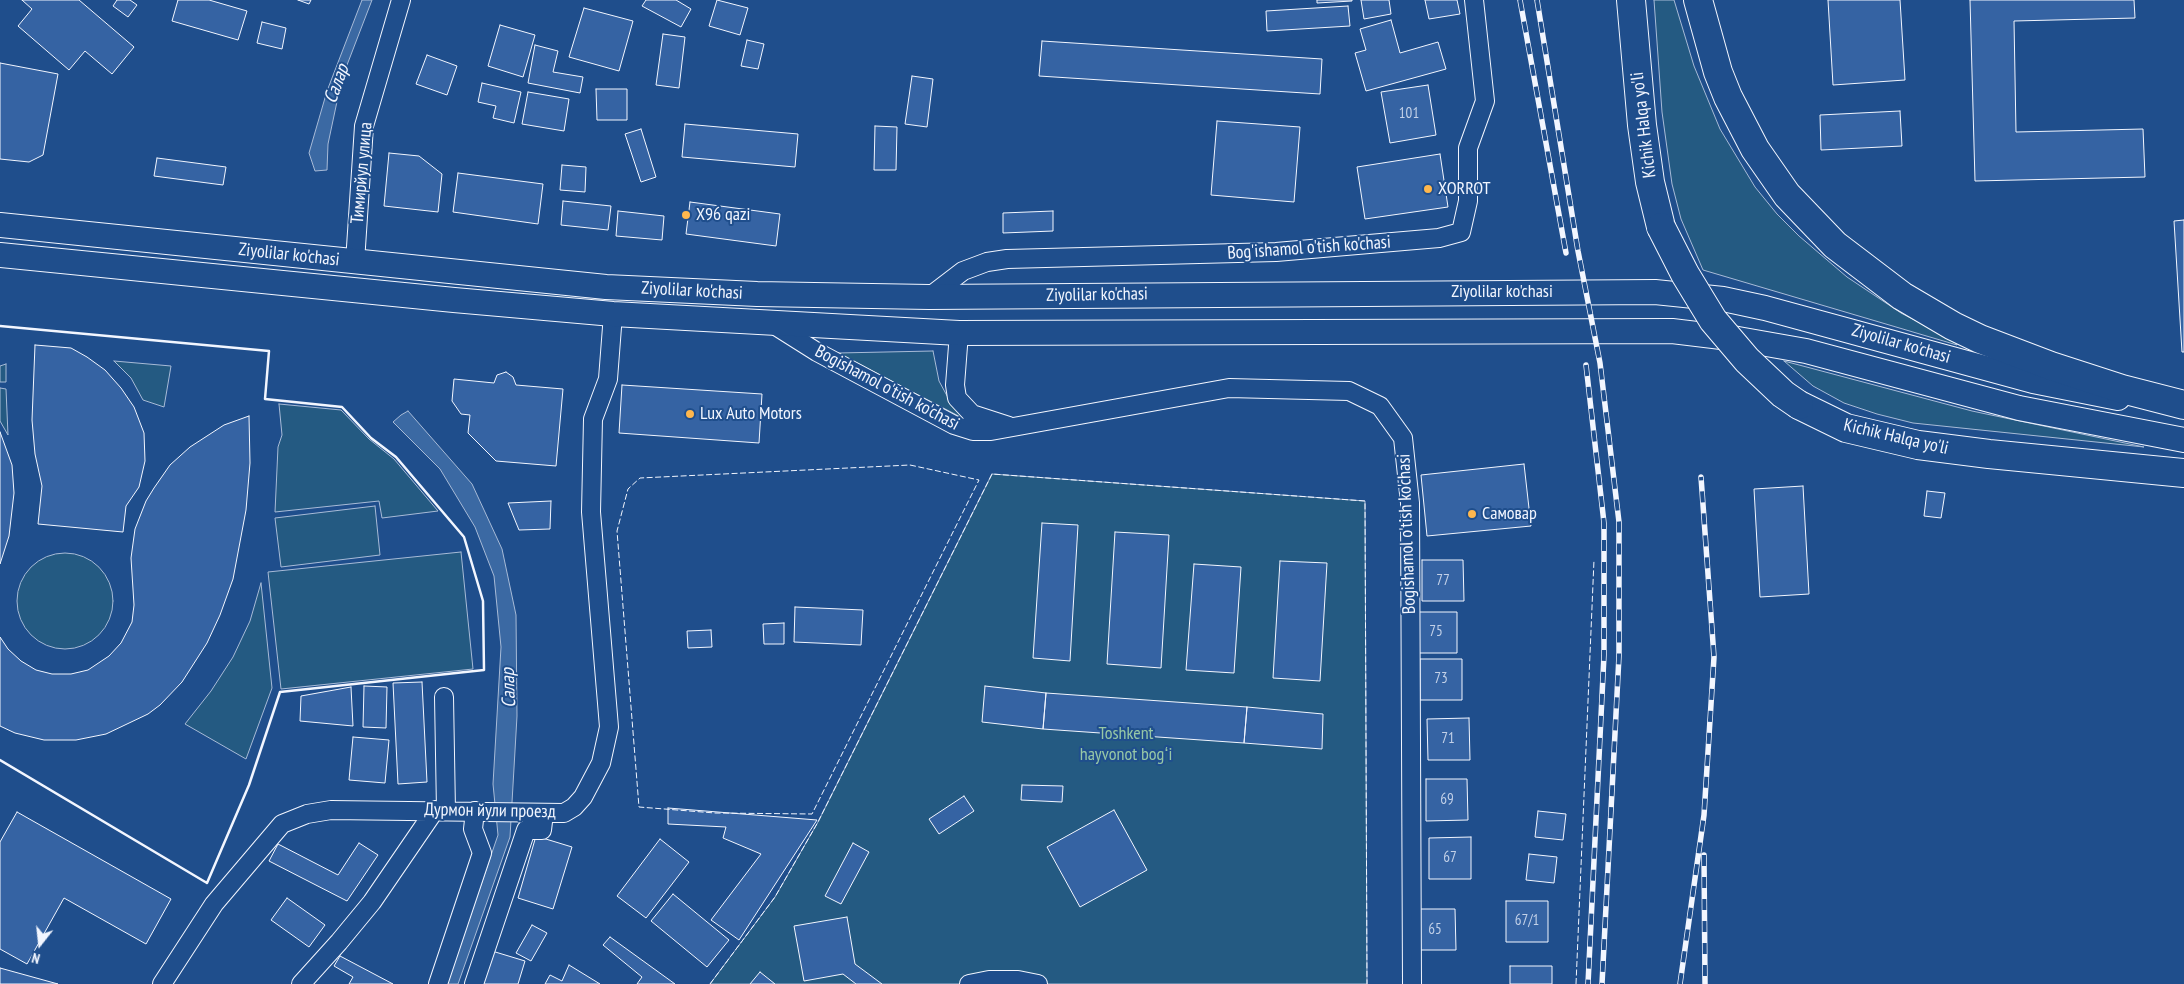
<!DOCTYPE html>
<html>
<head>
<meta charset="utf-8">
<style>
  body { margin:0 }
  #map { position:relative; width:2184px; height:984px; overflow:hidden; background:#1f4e8c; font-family:"PT Sans Narrow",sans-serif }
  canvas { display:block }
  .north { position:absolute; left:15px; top:919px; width:50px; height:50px; -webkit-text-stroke:4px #1f4e8c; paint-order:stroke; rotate:196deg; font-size:14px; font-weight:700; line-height:20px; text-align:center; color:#f2f6ff }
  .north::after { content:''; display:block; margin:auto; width:18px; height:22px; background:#f2f6ff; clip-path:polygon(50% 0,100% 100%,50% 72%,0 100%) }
</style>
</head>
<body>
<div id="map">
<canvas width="2184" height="984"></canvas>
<div class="north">N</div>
</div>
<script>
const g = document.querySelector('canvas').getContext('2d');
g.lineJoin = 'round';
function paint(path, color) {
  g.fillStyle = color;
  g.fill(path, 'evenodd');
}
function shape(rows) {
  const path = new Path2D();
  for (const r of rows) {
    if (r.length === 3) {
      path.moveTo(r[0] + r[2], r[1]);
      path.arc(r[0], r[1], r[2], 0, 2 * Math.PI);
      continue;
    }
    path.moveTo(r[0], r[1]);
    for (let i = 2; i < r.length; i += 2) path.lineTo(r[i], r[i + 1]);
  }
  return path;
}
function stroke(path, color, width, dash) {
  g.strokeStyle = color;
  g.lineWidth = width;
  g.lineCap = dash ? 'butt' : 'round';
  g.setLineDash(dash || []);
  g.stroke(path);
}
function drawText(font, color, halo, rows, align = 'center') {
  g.font = font + ' "PT Sans Narrow",sans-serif';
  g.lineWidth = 4;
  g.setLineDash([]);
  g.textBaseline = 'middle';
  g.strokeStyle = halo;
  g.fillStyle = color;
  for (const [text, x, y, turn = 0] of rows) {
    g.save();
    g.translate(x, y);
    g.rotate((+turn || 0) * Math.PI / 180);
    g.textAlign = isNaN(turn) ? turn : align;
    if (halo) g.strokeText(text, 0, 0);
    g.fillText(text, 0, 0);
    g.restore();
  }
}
const green = shape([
  [1654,0,1674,0,1694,66,1720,129,1755,187,1777,214,1799,236,1847,277,1901,313,1956,341,1957,345,1703,270,1681,219,1672,184,1662,112,1654,0],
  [933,351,939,381,952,405,972,423,838,353,933,351],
  [114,361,171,366,164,407,143,400,131,378,114,361],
  [1784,361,1972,411,2144,447,1913,423,1877,414,1844,403,1813,386,1784,361],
  [6,364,6,382,0,382,0,366,6,364],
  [0,388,6,389,8,435,0,421,0,388],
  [279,404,341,410,369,439,394,459,438,511,382,518,379,501,275,512,278,447,282,435,279,404],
  [992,474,1365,501,1367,984,710,984,775,897,818,822,992,474],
  [375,506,380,555,281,567,275,518,375,506],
  [461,552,473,669,281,689,268,572,461,552],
  [65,601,48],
  [261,583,272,688,246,759,185,724,211,691,233,657,250,621,261,583]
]);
const water = shape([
  [362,0,372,0,342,78,328,144,327,170,315,171,309,153,327,91,362,0],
  [408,411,472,484,502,549,516,615,517,716,510,837,458,984,447,984,498,835,493,784,501,647,494,576,475,527,440,469,393,422,401,415,408,411]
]);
const building = shape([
  [22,0,79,0,134,47,112,74,85,51,69,70,18,26,32,9,22,0],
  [117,0,130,0,137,5,128,17,113,6,117,0],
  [178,0,209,0,247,11,238,40,172,21,178,0],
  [298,0,311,0,309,4,298,0],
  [646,0,676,0,691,9,681,27,642,6,646,0],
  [717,0,748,8,740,35,709,26,717,0],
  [1317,0,1352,0,1352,1,1317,3,1317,0],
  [1361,0,1389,0,1391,14,1364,19,1361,0],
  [1425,0,1457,0,1460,14,1429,19,1425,0],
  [1828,0,1900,0,1905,80,1833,85,1828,0],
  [1970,0,2134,0,2135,18,2014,21,2016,132,2143,129,2145,177,1975,181,1970,0],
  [1348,6,1350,26,1267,31,1266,11,1348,6],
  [584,8,633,21,619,71,569,57,584,8],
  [1391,20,1400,53,1438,42,1446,69,1366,91,1355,53,1366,50,1360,29,1391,20],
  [262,22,286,28,282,49,257,43,262,22],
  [500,25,535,35,523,77,488,66,500,25],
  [663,34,685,37,679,88,656,85,663,34],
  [747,40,764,44,758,69,741,66,747,40],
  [1042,41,1322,59,1320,94,1039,76,1042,41],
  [535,45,558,51,553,72,583,77,580,93,528,83,535,45],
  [427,55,457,66,447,95,416,84,427,55],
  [0,63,58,74,43,155,29,162,0,159,0,63],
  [912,76,933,79,927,127,905,124,912,76],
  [482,83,521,92,514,123,493,118,496,106,478,102,482,83],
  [1428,85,1436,135,1390,143,1381,92,1428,85],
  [596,89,627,89,627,120,597,120,596,89],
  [528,92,569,99,564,131,522,124,528,92],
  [1900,111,1902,146,1821,150,1820,115,1900,111],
  [1217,121,1300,127,1294,202,1211,195,1217,121],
  [685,124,798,134,795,167,682,157,685,124],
  [875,126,897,127,896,170,874,170,875,126],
  [641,129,656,177,641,182,625,134,641,129],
  [389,153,419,156,442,174,438,212,384,206,389,153],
  [1440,154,1448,207,1365,219,1357,167,1440,154],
  [157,158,226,167,223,185,154,176,157,158],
  [562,165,586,167,585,192,560,190,562,165],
  [458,173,543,184,538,224,453,212,458,173],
  [563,201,611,206,608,230,561,225,563,201],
  [690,202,780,214,776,246,686,234,690,202],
  [618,211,664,216,662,240,616,236,618,211],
  [1053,211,1053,231,1003,233,1003,213,1053,211],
  [2184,220,2184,352,2182,352,2174,221,2184,220],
  [35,345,71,348,87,357,105,370,121,388,134,407,144,433,145,461,139,487,126,506,123,532,38,524,42,486,35,454,32,420,35,345],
  [506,372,513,377,516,385,563,389,556,466,496,461,468,433,470,415,461,414,452,401,454,379,494,383,497,375,506,372],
  [622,385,762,394,759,443,619,433,622,385],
  [249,416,250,463,246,510,233,579,220,615,207,643,182,682,160,705,148,714,106,734,76,740,44,740,15,733,0,726,0,637,8,649,21,661,36,670,52,674,71,674,88,670,109,656,121,643,132,622,134,605,131,558,135,529,146,501,154,488,170,465,190,447,224,425,249,416],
  [0,432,12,465,14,493,9,536,0,564,0,432],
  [1524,464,1531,526,1427,536,1421,475,1524,464],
  [1803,486,1809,594,1760,597,1754,489,1803,486],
  [1927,491,1945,493,1941,518,1924,516,1927,491],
  [551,501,550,529,519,530,508,503,551,501],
  [1042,523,1078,525,1070,661,1033,658,1042,523],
  [1115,532,1169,535,1161,668,1107,664,1115,532],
  [1422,560,1463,560,1464,601,1422,601,1422,560],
  [1280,561,1327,563,1320,681,1273,678,1280,561],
  [1194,564,1241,567,1234,673,1186,670,1194,564],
  [795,607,863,610,861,645,794,642,795,607],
  [1415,612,1457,612,1457,653,1416,653,1415,612],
  [784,623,784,644,764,644,763,624,784,623],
  [711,630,712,647,688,648,687,631,711,630],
  [1420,659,1462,659,1462,700,1420,700,1420,659],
  [422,682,427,782,398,784,393,683,422,682],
  [364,686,387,687,386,728,363,727,364,686],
  [985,686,1046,693,1043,729,982,722,985,686],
  [351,687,353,726,300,721,301,696,351,687],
  [1046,693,1247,707,1244,743,1043,729,1046,693],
  [1247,707,1323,714,1322,749,1244,743,1247,707],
  [1469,718,1470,760,1428,760,1427,719,1469,718],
  [353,737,389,740,385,783,349,780,353,737],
  [1426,779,1467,779,1468,820,1426,821,1426,779],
  [1022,785,1063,786,1062,802,1021,800,1022,785],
  [964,796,974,811,939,834,929,819,964,796],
  [668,808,817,820,739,940,711,920,761,854,723,838,726,827,668,824,668,808],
  [1114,810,1147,870,1080,907,1047,847,1114,810],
  [1538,811,1566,814,1563,840,1535,837,1538,811],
  [17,812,171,899,146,944,64,898,27,964,0,949,0,842,17,812],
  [536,836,572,847,553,909,518,898,536,836],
  [1471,837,1471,879,1429,879,1429,838,1471,837],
  [660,839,689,862,646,918,617,896,660,839],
  [359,843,378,855,347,901,269,861,278,844,338,875,359,843],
  [853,843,869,852,841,904,825,896,853,843],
  [1529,854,1557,857,1554,883,1526,880,1529,854],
  [673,894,729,940,707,967,651,921,673,894],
  [287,898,325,925,309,947,271,920,287,898],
  [1506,901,1548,901,1548,942,1506,942,1506,901],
  [1414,909,1455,909,1456,950,1414,950,1414,909],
  [847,917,855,964,882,984,856,984,843,974,804,981,794,926,847,917],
  [532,925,547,933,531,961,516,953,532,925],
  [610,937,675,984,637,984,642,977,603,945,610,937],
  [492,951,525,961,518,984,482,984,492,951],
  [340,956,393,984,349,984,353,977,334,966,340,956],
  [569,965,600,984,545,984,550,975,562,981,569,965],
  [1510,966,1552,966,1552,984,1510,984,1510,966],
  [0,968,58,984,0,984,0,968],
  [760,972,775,984,750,984,760,972]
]);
const street = shape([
  [355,262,364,126,401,0],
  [929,297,963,271,987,262,1007,259,1276,252,1439,238,1461,232,1468,201,1468,148,1485,101,1474,0],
  [771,323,817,352,954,425,973,431,991,431,1229,388,1349,391,1380,406,1403,438,1410,503,1412,984],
  [959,333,955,385,957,398,972,414,1009,426],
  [444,697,446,811],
  [162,984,214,904,282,824,307,814,331,810,564,813,574,807,583,797,601,763,609,727,591,512,593,419,608,379,613,314],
  [301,984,339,942,372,902,435,810],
  [438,984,482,853,473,829,475,811],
  [474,984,526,830,542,830,544,813],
  [969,984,989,980,1018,980,1038,984]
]);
const secondary = shape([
  [0,225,606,287,757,294,929,297,1655,292,1723,299,1765,308,2033,381,2118,398],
  [0,255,454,300,613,314,959,333,1672,331,1738,339,1806,351,2019,408,2184,440]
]);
const highway = shape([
  [1631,0,1642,125,1650,182,1661,227],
  [1698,0,1718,72,1728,97,1755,149,1787,195,1835,245,1902,296,1953,326,1980,339,2051,366,2122,389,2184,405],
  [1799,405,1846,428,1918,445,1989,454,2184,473]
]);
const rail = shape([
  [1520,0,1566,253],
  [1537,0,1578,251,1600,363,1619,522,1619,656,1602,984],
  [1586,365,1604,523,1604,655,1588,984],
  [1704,855,1705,984],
  [1680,984,1704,815,1714,657,1701,477]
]);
const highwayBridge = shape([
  [1661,227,1685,274,1713,320,1747,360,1783,394,1799,405]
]);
const fence = shape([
  [910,465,979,480,812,814,715,813,639,807,617,531,628,489,640,478,910,465],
  [710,984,775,897,818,822,992,474,1365,501,1367,984],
  [1576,984,1594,560]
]);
const wall = shape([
  [0,326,269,351,265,399,342,407,371,438,396,457,464,537,483,601,484,670,280,692,249,785,207,883,0,760]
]);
const markers = [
  [1428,189,5,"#ffb74d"],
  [686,215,5,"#ffb74d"],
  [690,414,5,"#ffb74d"],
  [1472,514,5,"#ffb74d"]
];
const numberNames = [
  ["101",1409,114],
  ["77",1443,581],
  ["75",1436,632],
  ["73",1441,679],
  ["71",1448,739],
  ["69",1447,800],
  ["67",1450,858],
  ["67/1",1527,921],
  ["65",1435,930]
];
const streetNames = [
  ["Kichik Halqa yo'li",1644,125,-97],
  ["Тимирйул улица",362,173,-85],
  ["Bog'ishamol o'tish ko'chasi",1309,248,-4],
  ["Ziyolilar ko'chasi",289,255,6],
  ["Ziyolilar ko'chasi",692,291,3],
  ["Ziyolilar ko'chasi",1502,292],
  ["Ziyolilar ko'chasi",1097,295,-1],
  ["Ziyolilar ko'chasi",1901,344,16],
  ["Bogishamol o'tish ko'chasi",887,388,28],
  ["Kichik Halqa yo'li",1896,437,13],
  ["Bogishamol o'tish ko'chasi",1407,534,-92],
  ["Дурмон йули проезд",490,811,1]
];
const poiNames = [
  ["XORROT",1438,189],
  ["X96 qazi",696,215],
  ["Lux Auto Motors",700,414],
  ["Самовар",1482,514]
];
const parkNames = [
  ["Toshkent",1126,734],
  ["hayvonot bogʻi",1126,755]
];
const waterNames = [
  ["Салар",337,84,-70],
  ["Салар",509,688,-92]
];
paint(green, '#245a82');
stroke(green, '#a8bbd7', 1);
paint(water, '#3b69a3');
stroke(water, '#a8bbd7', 1);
paint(building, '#3563a3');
stroke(building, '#f2f6ff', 1);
stroke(street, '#f2f6ff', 20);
stroke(secondary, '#f2f6ff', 26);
stroke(highway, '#f2f6ff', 30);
stroke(street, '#1f4e8c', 18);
stroke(secondary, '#1f4e8c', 24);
stroke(highway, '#1f4e8c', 28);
stroke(rail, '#f2f6ff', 5.5);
stroke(rail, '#1f4e8c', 4, [11]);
stroke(highwayBridge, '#f2f6ff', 30, []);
stroke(highwayBridge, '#1f4e8c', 28);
stroke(fence, '#f2f6ff', 1, [6, 2.5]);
stroke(wall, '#f2f6ff', 2.5);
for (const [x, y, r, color] of markers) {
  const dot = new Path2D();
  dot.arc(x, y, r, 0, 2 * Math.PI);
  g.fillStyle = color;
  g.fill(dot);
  stroke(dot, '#1f4e8c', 2);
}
drawText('15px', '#c3d1e8', null, numberNames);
drawText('18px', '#f2f6ff', '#1f4e8c', streetNames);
drawText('18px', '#f2f6ff', '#1f4e8c', poiNames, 'left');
drawText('18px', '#97c8a6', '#1f4e8c', parkNames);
drawText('italic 19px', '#f2f6ff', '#1f4e8c', waterNames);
</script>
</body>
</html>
